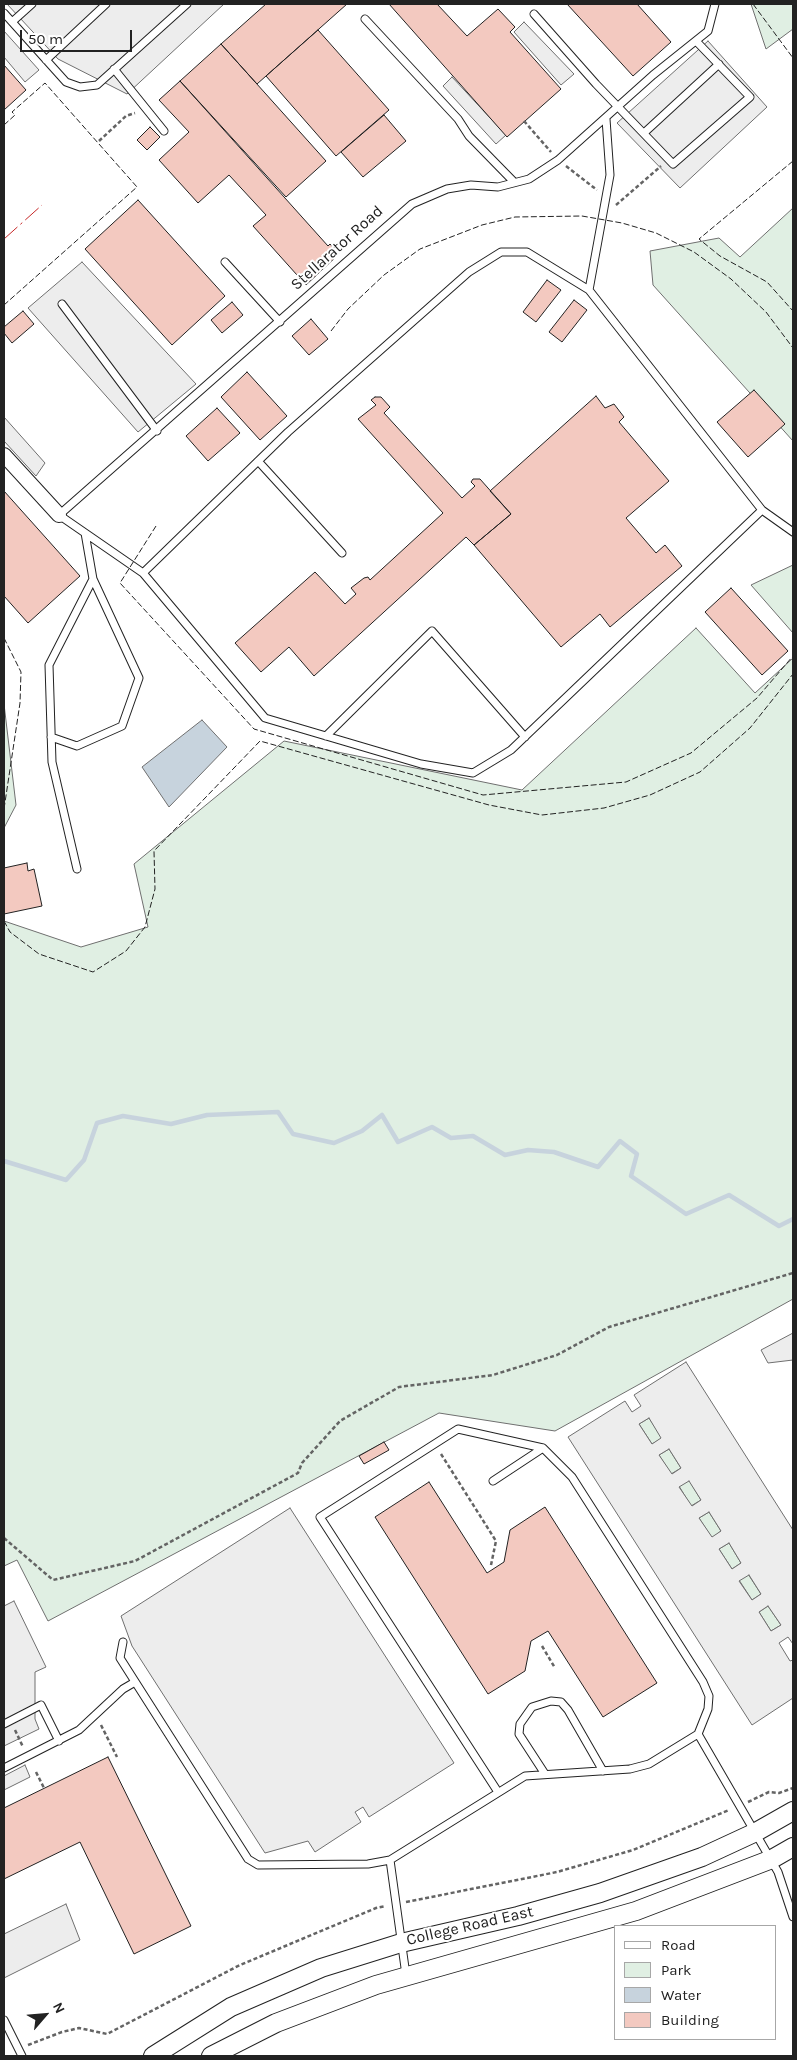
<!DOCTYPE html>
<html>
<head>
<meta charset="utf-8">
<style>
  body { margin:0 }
  #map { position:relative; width:797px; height:2060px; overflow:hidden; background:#fff; font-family:Karla,sans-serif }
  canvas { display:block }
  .frame { position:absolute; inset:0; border:5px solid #222; pointer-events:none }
  .legend { position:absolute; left:614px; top:1925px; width:162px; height:115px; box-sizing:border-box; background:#fff; border:1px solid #a7a7a7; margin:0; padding:6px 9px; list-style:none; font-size:15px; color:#222 }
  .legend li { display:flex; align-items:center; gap:10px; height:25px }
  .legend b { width:25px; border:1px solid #a7a7a7 }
  .north { position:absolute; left:20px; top:1990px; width:50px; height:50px; -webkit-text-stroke:4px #fff; paint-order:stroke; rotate:63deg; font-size:14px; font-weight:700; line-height:20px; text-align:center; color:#222 }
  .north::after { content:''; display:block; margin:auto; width:18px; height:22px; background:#222; clip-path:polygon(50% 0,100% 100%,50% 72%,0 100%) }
  .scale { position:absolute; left:20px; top:30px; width:112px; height:22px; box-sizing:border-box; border:2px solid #222; border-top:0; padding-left:6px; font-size:15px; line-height:18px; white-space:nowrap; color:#222; -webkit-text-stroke:4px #fff; paint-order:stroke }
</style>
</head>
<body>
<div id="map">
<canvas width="797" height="2060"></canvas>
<div class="frame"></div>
<ul class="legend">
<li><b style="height:6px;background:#fff"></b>Road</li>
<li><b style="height:14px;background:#e0efe3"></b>Park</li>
<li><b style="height:14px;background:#c7d3dd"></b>Water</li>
<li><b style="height:14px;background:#f3c9c0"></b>Building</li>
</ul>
<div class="north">N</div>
<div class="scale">50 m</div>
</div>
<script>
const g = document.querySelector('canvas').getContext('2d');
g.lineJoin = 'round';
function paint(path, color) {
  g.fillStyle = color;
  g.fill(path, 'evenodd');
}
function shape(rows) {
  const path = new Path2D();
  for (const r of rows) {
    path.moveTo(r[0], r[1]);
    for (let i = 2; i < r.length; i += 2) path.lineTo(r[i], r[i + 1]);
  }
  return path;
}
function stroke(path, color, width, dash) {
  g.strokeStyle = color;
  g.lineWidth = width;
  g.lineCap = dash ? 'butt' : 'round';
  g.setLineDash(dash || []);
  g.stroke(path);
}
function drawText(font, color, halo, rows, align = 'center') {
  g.font = font + ' Karla,sans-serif';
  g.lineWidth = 4;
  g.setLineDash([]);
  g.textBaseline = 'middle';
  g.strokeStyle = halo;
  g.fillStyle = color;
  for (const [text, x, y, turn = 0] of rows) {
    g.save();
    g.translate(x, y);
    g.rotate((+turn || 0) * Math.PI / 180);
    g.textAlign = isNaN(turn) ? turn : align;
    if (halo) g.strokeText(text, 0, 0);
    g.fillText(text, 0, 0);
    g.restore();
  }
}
const green = shape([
  [751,4,793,4,793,29,766,49,751,4],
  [793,208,793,441,653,285,650,251,719,238,740,257,793,208],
  [793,565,793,633,751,585,793,565],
  [696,628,755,693,793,658,793,1299,555,1431,439,1413,48,1621,17,1560,4,1566,4,921,81,947,148,927,134,864,284,741,522,790,696,628],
  [4,704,16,805,4,828,4,704],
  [649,1418,662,1438,652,1444,639,1424,649,1418],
  [669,1449,681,1468,671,1474,659,1455,669,1449],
  [689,1480,701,1500,691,1506,679,1486,689,1480],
  [709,1512,721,1531,712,1538,699,1518,709,1512],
  [729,1543,741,1563,732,1569,719,1549,729,1543],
  [748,1574,761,1594,752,1600,739,1580,748,1574],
  [768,1606,781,1625,771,1631,759,1612,768,1606]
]);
const parking = shape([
  [7,4,224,4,127,94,58,59,7,4],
  [524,22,574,74,561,85,514,32,524,22],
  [4,31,39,70,25,82,4,57,4,31],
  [708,41,767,107,680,188,617,123,708,41],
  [452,77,506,135,496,144,443,86,452,77],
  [82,262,196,384,138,432,28,308,82,262],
  [4,417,45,463,36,476,4,441,4,417],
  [793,1333,793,1360,768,1363,761,1350,793,1333],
  [686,1362,793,1530,793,1644,788,1637,779,1643,790,1661,793,1660,793,1698,752,1725,568,1437,625,1401,632,1412,641,1406,634,1395,686,1362],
  [649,1418,661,1438,652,1444,639,1424,649,1418],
  [669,1449,681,1468,672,1474,659,1455,669,1449],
  [689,1481,701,1500,692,1506,679,1487,689,1481],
  [709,1512,721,1531,712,1537,699,1518,709,1512],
  [729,1543,741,1563,732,1569,719,1549,729,1543],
  [749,1575,761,1594,752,1600,739,1581,749,1575],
  [768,1606,781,1625,771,1631,759,1612,768,1606],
  [290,1508,454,1763,369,1817,363,1807,355,1812,361,1822,315,1852,308,1841,265,1853,132,1646,121,1616,290,1508],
  [14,1601,46,1667,35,1672,35,1719,39,1729,4,1746,4,1606,14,1601],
  [25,1765,30,1777,4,1790,4,1776,25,1765],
  [66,1904,80,1940,4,1978,4,1934,66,1904]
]);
const water = shape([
  [202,720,227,747,169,807,142,767,202,720]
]);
const stream = shape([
  [4,1161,66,1180,84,1160,97,1123,123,1116,171,1124,207,1115,278,1112,293,1134,334,1143,362,1131,382,1115,398,1142,432,1127,451,1138,473,1136,505,1155,528,1150,554,1152,598,1167,620,1141,637,1154,631,1176,686,1214,729,1195,779,1226,793,1219]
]);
const building = shape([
  [266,4,347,4,257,84,221,44,266,4],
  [389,4,437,4,467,36,498,9,515,27,510,32,561,89,507,137,389,4],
  [567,4,637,4,671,42,633,76,567,4],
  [318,30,389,110,336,156,266,76,318,30],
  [221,44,326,161,286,197,180,81,221,44],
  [4,65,26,90,4,110,4,65],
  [180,81,328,246,330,244,339,254,306,285,253,226,266,215,229,175,198,203,159,160,189,132,159,100,180,81],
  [384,115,406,141,363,177,341,152,384,115],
  [150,127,160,137,147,150,137,140,150,127],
  [138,200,225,296,172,345,85,249,138,200],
  [547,280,561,290,536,322,523,312,547,280],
  [574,300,587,310,562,342,549,332,574,300],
  [232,302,243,315,222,333,211,320,232,302],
  [23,311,34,324,12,343,4,333,4,327,23,311],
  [311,319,328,339,309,355,292,336,311,319],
  [247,372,287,416,260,440,221,397,247,372],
  [754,390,785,424,748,457,717,422,754,390],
  [596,396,605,408,614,404,624,417,619,422,669,481,626,518,656,553,665,545,682,566,610,627,600,614,561,647,474,545,511,514,490,491,596,396],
  [375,397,381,397,390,407,384,413,462,498,475,486,471,482,473,479,480,479,511,514,474,545,466,537,314,676,289,647,261,672,235,643,315,572,345,604,356,594,351,588,364,578,368,577,370,580,443,513,358,419,376,405,371,400,375,397],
  [217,408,240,433,208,461,186,436,217,408],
  [4,491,80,576,28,623,4,596,4,491],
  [731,588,788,651,762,675,705,612,731,588],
  [27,863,28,871,34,869,42,906,4,914,4,868,27,863],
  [384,1442,389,1450,364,1464,359,1456,384,1442],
  [429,1482,487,1573,504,1562,510,1530,545,1507,657,1683,603,1717,548,1631,531,1641,525,1671,488,1694,375,1517,429,1482],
  [108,1757,191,1926,134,1954,80,1842,4,1879,4,1808,108,1757]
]);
const path = shape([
  [524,121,551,152],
  [99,141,126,116,135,113],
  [566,166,597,190],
  [616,205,661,166],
  [441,1454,496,1541,491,1565],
  [4,1538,53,1580,135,1561,298,1473,302,1463,340,1421,399,1387,493,1375,557,1355,609,1327,793,1273],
  [542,1646,555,1668],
  [101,1725,117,1757],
  [15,1730,23,1747],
  [36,1772,44,1788],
  [748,1802,769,1792,779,1793,793,1788],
  [406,1902,557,1872,633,1850,729,1810],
  [28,2045,62,2032,79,2028,107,2034,240,1965,376,1908,386,1906]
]);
const service = shape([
  [4,13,66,82,80,87,97,85,187,4],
  [534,14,596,84,673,164,750,97,696,41],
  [365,19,458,119,469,136,514,182],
  [12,22,32,4],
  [46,60,106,4],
  [114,69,164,131],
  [644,133,719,64],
  [225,262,280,322],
  [589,290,610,175,606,119],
  [62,304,157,431],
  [258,461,342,553],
  [762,510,793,532],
  [143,573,288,432,469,272,501,252,527,252,589,290,762,510,511,750,473,773,421,764,265,718,143,573,59,515,412,204,447,189,471,185,498,187,529,179,558,160,653,75,708,31,715,4],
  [326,736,432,631,525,737],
  [51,737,77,746,122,726,139,678,93,579],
  [77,869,52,762,49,665,93,579,85,533],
  [493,1481,543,1448],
  [123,1642,120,1658,248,1859,258,1865,368,1864,390,1860],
  [4,1724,41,1705,59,1741],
  [4,1768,79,1730,123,1689,135,1682],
  [545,1774,519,1734,520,1724,532,1707,551,1701,561,1702,568,1710,603,1771],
  [498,1792,320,1517,458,1429,543,1448,572,1477,703,1682,709,1696,708,1709,698,1734],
  [406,1975,390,1860,525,1776,630,1769,649,1764,698,1734,778,1872,793,1917],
  [4,2020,22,2056]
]);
const minor = shape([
  [4,455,59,515]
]);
const tertiary = shape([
  [153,2056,231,2007,321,1968,401,1943,518,1916,600,1893,702,1857,756,1832,793,1811],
  [211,2056,276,2023,376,1985,636,1911,772,1859,793,1847]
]);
const fence = shape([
  [753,4,793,58],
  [4,125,15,115,12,112,45,83,137,187,4,305],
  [793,161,699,239,720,256,767,282,793,311],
  [331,331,348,309,384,275,420,249,482,225,515,217,582,216,622,223,656,233,694,252,731,279,766,312,793,348],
  [156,526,120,583,254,729,483,795,626,782,691,753,757,698,793,656],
  [4,638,21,672,20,703,4,809],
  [4,921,10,932,39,954,93,972,126,951,145,927,155,889,154,851,260,741,489,805,542,815,604,808,650,795,700,772,750,728,793,674]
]);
const power = shape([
  [4,239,42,205]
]);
const streetNames = [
  ["Stellarator Road",337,248,-42],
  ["College Road East",470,1926,-13]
];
paint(green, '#e0efe3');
stroke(green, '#6f6f6f', 1);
paint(parking, '#ededed');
stroke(parking, '#6f6f6f', 1);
paint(water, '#c7d3dd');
stroke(water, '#6f6f6f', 1);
stroke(stream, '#c7d3dd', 4.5);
paint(building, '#f3c9c0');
stroke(building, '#222', 1);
stroke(service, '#222', 9);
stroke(minor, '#222', 16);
stroke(tertiary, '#222', 20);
stroke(path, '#646464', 2.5, [4, 2.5]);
stroke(service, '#fff', 7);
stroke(minor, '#fff', 14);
stroke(tertiary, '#fff', 18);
stroke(fence, '#222', 1, [6, 2.5]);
stroke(power, '#c62828', 1, [18, 4, 2.5, 4]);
drawText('16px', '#222', '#fff', streetNames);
</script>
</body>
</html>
